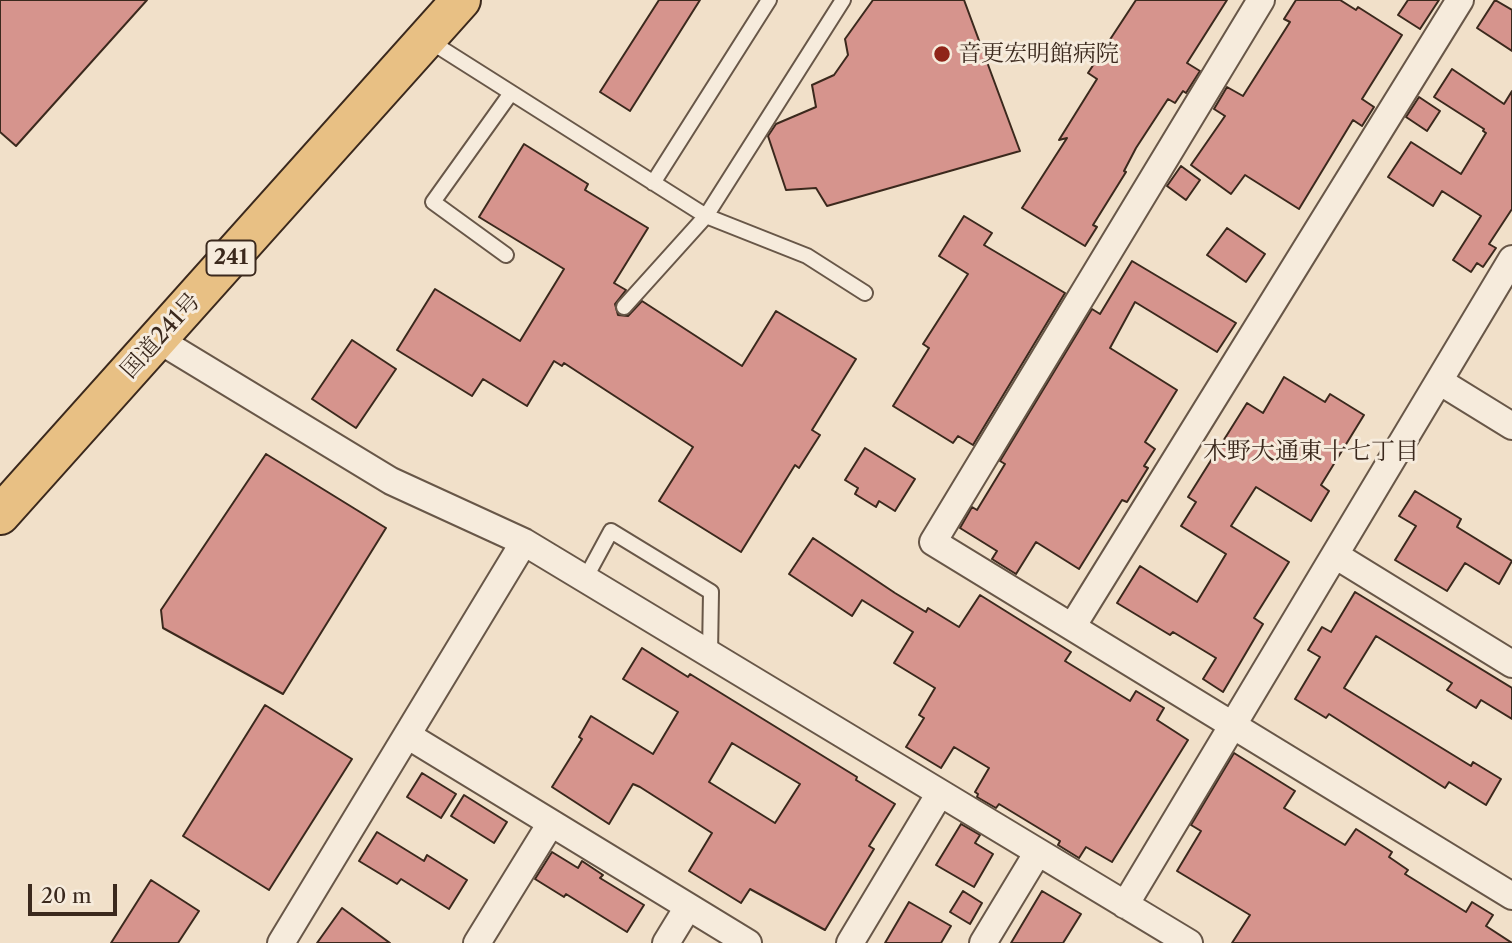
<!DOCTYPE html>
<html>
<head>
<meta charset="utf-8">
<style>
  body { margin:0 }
  #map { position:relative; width:1512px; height:943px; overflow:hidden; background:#f1e0c9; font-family:"Libre Caslon Text",serif }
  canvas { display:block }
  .scale { position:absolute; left:28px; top:884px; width:89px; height:32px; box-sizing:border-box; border:4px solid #3b291d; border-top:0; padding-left:9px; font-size:21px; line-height:24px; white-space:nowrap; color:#3b291d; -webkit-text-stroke:5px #f6ebdc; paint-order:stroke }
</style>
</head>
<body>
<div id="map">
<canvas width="1512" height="943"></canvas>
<div class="scale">20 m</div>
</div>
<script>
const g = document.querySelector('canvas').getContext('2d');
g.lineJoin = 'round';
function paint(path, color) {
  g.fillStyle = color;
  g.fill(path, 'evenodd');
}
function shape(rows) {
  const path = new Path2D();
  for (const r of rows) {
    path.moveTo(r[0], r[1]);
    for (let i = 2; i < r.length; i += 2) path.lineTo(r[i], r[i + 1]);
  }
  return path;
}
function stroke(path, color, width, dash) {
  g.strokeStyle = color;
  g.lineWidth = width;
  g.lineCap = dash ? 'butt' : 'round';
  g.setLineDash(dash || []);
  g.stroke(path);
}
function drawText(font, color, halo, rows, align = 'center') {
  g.font = font + ' "Libre Caslon Text","Noto Serif JP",serif';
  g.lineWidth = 6;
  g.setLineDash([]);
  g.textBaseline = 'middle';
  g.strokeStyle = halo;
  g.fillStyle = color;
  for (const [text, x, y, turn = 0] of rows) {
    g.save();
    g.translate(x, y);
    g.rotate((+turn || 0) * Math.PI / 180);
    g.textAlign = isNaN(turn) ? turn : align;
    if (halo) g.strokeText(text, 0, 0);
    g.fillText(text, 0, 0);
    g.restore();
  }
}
const building = shape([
  [0,0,147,0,16,146,0,132,0,0],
  [659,0,700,0,630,111,600,92,659,0],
  [873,0,964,0,1020,151,827,206,816,188,786,190,768,136,776,124,816,107,812,85,834,75,848,55,845,39,873,0],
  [1136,0,1227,0,1187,63,1200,71,1186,93,1183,91,1175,103,1168,99,1136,148,1124,171,1126,172,1093,225,1097,227,1085,246,1022,208,1067,138,1059,140,1097,79,1088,73,1136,0],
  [1296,0,1340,0,1356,10,1358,7,1402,35,1362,99,1374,107,1362,126,1353,120,1299,209,1245,175,1231,194,1191,165,1225,116,1214,109,1227,87,1243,96,1290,22,1284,19,1296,0],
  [1408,0,1439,0,1420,29,1398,15,1408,0],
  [1495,0,1512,10,1512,51,1477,28,1495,0],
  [1452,69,1504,104,1512,91,1512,209,1489,244,1496,248,1483,267,1477,263,1471,272,1453,260,1481,216,1442,191,1433,206,1388,177,1411,142,1461,174,1486,133,1483,131,1484,129,1434,97,1452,69],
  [1419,97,1440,111,1427,131,1406,117,1419,97],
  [524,144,588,184,585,190,648,228,614,283,626,290,615,304,618,315,628,316,642,301,742,366,776,311,856,359,812,430,820,435,799,468,795,465,741,552,659,501,693,447,564,363,562,366,554,361,527,406,483,379,472,396,397,350,435,289,520,341,564,269,479,217,524,144],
  [1181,166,1200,180,1186,200,1167,186,1181,166],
  [964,216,992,233,984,245,1065,293,973,445,958,436,953,443,893,406,929,348,923,344,968,274,939,256,964,216],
  [1227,228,1265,254,1246,282,1207,255,1227,228],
  [1132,261,1236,323,1217,352,1135,302,1110,348,1177,390,1145,442,1155,449,1144,466,1148,468,1127,502,1122,500,1079,569,1036,542,1016,574,992,559,997,551,960,528,972,507,977,510,1005,464,1000,461,1092,309,1100,314,1132,261],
  [352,340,396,369,356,428,312,399,352,340],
  [1284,377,1325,402,1330,394,1364,415,1321,485,1329,491,1311,521,1256,487,1231,526,1289,562,1254,618,1263,624,1223,692,1203,679,1216,658,1173,632,1170,635,1117,603,1140,566,1197,602,1226,554,1181,526,1196,502,1188,497,1247,403,1263,413,1284,377],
  [865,448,915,479,895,511,879,501,876,507,855,494,858,488,845,480,865,448],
  [266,454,386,528,283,694,163,628,161,610,266,454],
  [1415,491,1461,519,1457,527,1512,561,1499,584,1465,563,1447,591,1395,560,1416,526,1399,516,1415,491],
  [813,538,895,593,926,612,928,608,959,627,980,595,1071,652,1065,661,1130,701,1136,691,1164,708,1157,720,1188,740,1112,862,1086,847,1079,858,1058,845,1060,841,999,804,996,808,977,797,978,794,975,792,989,768,954,747,941,768,906,747,924,718,919,715,935,688,894,663,913,632,862,600,852,616,789,574,813,538],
  [1355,592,1512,688,1512,719,1481,700,1476,708,1447,690,1452,683,1376,636,1344,688,1471,766,1473,762,1501,779,1486,805,1449,782,1445,788,1329,714,1326,718,1295,699,1320,657,1308,650,1322,627,1331,632,1355,592],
  [642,648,688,677,690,674,857,777,856,780,895,804,869,846,874,849,825,930,750,889,741,903,689,871,712,833,640,787,633,784,609,824,552,787,582,739,579,737,591,716,653,754,678,712,623,679,642,648],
  [732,743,800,784,775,823,709,782,732,743],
  [265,705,352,759,269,890,183,836,265,705],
  [1234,753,1295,791,1284,808,1345,845,1356,829,1392,852,1389,857,1408,870,1405,874,1466,912,1472,902,1493,915,1486,926,1512,943,1232,943,1250,915,1177,871,1201,831,1191,825,1234,753],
  [422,773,456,794,441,818,407,797,422,773],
  [464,795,507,822,494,843,451,816,464,795],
  [961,824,980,835,975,843,993,854,974,887,936,865,961,824],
  [377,832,424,861,427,855,467,880,449,909,401,879,397,884,359,861,377,832],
  [552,852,578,868,582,861,603,875,600,878,644,905,627,932,566,894,564,897,535,879,552,852],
  [151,880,199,911,178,943,111,943,151,880],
  [963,891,982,903,970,924,950,912,963,891],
  [1042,891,1081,914,1063,943,1011,943,1042,891],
  [909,902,951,926,941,943,885,943,909,902],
  [342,908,390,943,317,943,342,908]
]);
const service = shape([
  [428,40,706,216,843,0],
  [653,183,769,0],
  [506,255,433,202,511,93],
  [624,307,706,216,807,256,865,293],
  [585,579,611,531,711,592,710,654]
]);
const minor = shape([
  [1261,0,933,542,1512,896],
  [157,339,391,481,524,542,1189,943],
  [1439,381,1512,426],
  [1335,555,1512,664],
  [1072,627,1460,0],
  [407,735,748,943],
  [1125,905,1512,259],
  [281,943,524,542],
  [477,943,551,823],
  [666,943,688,907],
  [850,943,940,793],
  [983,943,1038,852]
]);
const trunk = shape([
  [0,515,461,0]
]);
const markers = [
  [942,54,9,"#8f2418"]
];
const shields = [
  [231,258,49]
];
const shieldNames = [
  ["241",231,258]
];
const poiNames = [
  ["音更宏明館病院",958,54]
];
const streetNames = [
  ["国道241号",161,336,-48]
];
const neighbourhoodNames = [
  ["木野大通東十七丁目",1311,452]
];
paint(building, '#d6948d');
stroke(building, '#3b291d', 2);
stroke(service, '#685748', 18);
stroke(minor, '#685748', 30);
stroke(trunk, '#3b291d', 42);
stroke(service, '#f6ebdc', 14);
stroke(minor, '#f6ebdc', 26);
stroke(trunk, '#e8c084', 38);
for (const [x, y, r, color] of markers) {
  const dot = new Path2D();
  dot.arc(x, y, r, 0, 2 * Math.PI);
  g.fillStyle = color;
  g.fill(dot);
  stroke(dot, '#f6ebdc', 2.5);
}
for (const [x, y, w] of shields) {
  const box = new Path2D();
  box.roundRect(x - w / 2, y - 17.5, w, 35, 5);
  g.fillStyle = '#f6ebdc';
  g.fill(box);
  stroke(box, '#3b291d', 2);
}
drawText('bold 21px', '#3b291d', null, shieldNames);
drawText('23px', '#3b291d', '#f6ebdc', poiNames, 'left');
drawText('23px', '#3b291d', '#f6ebdc', streetNames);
drawText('24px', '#3b291d', '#f6ebdc', neighbourhoodNames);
</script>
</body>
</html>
